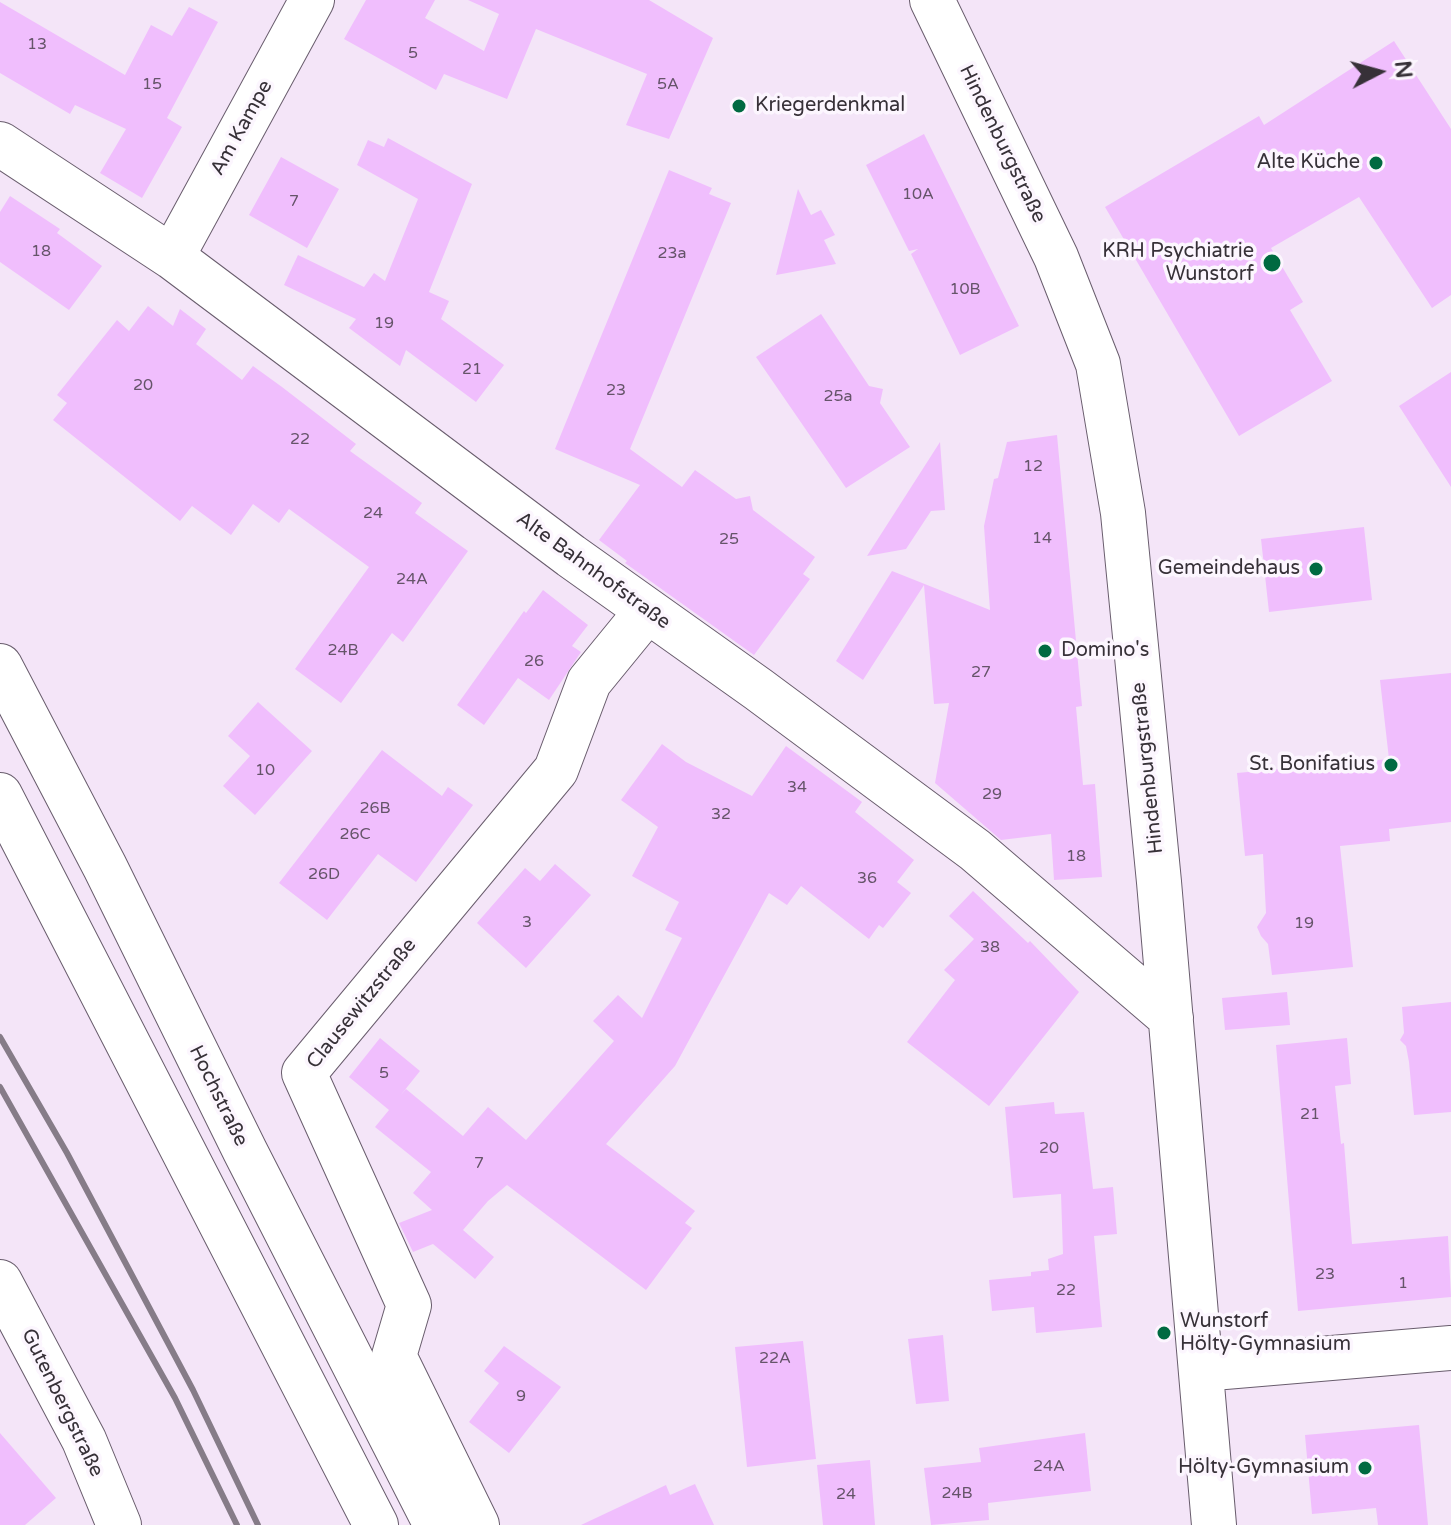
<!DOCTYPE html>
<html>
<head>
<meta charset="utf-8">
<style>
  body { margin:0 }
  #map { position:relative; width:1451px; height:1525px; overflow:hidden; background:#f4e5f8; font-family:"Varela Round",sans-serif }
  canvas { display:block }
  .north { position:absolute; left:1339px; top:32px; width:80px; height:80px; -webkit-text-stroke:6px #fcf6fe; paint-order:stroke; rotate:84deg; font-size:22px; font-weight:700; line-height:32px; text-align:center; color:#373138 }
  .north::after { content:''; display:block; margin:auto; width:28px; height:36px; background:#373138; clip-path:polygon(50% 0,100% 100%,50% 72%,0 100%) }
</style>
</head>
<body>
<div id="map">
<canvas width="1451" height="1525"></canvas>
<div class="north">N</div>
</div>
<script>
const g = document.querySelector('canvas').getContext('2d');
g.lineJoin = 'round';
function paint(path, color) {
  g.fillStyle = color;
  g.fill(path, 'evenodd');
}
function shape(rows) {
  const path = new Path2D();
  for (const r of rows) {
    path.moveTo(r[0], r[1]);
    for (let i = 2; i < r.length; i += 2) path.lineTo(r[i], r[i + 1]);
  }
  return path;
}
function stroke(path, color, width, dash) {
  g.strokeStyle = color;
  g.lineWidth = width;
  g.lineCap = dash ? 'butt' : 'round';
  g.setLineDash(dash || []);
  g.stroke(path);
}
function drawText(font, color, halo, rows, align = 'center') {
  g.font = font + ' "Varela Round",sans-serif';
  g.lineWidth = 7;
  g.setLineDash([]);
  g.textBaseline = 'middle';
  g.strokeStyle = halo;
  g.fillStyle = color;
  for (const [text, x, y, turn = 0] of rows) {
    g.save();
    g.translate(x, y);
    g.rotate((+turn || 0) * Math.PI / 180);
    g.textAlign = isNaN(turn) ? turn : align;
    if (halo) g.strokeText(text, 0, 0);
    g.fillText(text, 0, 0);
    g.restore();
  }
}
const building = shape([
  [366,0,435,0,425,18,484,51,499,14,468,0,649,0,713,38,669,139,626,125,647,74,536,29,507,99,444,74,436,90,344,39],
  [0,2,125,75,151,25,172,36,189,7,218,22,167,118,182,127,142,198,100,173,126,129,75,105,70,114,0,73],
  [1394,41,1451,129,1451,295,1432,308,1359,197,1271,248,1303,302,1290,310,1332,381,1239,436,1105,207,1259,116,1264,125],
  [924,134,1019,326,960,355,911,254,918,249,909,251,866,165],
  [388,138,472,184,429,292,449,301,441,319,504,365,476,402,406,350,400,366,349,328,356,319,284,285,298,255,364,287,374,273,385,281,418,199,357,165,368,140,384,147],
  [281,157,339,189,307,248,249,215],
  [669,170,712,188,709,194,731,203,630,449,682,487,695,470,736,499,750,496,753,510,815,557,803,574,810,579,754,655,625,563,627,561,599,540,640,485,555,449],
  [798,189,811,215,821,210,835,235,824,240,836,264,776,275],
  [10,196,60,229,57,233,102,266,69,310,0,262,0,212],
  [148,306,173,326,180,309,206,329,196,344,242,380,253,366,282,387,356,444,350,451,422,503,415,513,468,551,403,642,392,633,341,703,295,669,369,567,289,509,279,523,253,504,231,535,192,506,180,521,53,420,67,403,57,395,117,320,129,331],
  [821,314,869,386,883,389,880,403,910,447,846,488,756,357],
  [1451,372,1451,487,1399,406],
  [1057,435,1082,706,1076,707,1083,785,1095,784,1102,877,1054,880,1051,834,1001,840,935,783,949,703,934,704,924,585,863,680,836,661,892,571,990,610,984,526,994,479,998,478,1007,442],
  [940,442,945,510,931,511,906,549,867,556],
  [1364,527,1372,600,1269,612,1261,539],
  [543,590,588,625,572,646,581,652,549,700,518,678,484,725,457,705,524,611,526,613],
  [1451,673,1451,822,1389,829,1390,841,1340,846,1353,967,1272,975,1268,944,1261,936,1257,927,1266,913,1263,854,1245,856,1237,773,1389,759,1380,680],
  [258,702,312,751,255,815,223,786,250,756,228,736],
  [662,744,686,762,752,796,786,746,862,802,855,812,914,860,897,882,911,893,883,928,879,925,869,939,801,886,787,905,769,893,675,1066,606,1144,695,1211,685,1223,692,1228,646,1290,507,1185,488,1201,463,1230,494,1257,475,1279,433,1244,413,1252,399,1223,432,1210,413,1193,431,1172,375,1127,389,1110,349,1077,380,1038,420,1071,400,1096,406,1089,463,1136,488,1107,526,1140,614,1041,593,1021,618,995,642,1018,682,938,665,930,679,902,632,876,658,827,621,800],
  [382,750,442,796,448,787,473,805,416,882,378,854,327,920,279,883],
  [555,864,591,895,526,968,477,923,525,868,540,881],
  [973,891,1028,943,1030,941,1079,992,989,1106,907,1042,955,980,944,970,974,939,949,916],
  [1287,992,1290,1025,1225,1030,1222,998],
  [1451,1002,1451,1112,1414,1115,1409,1062,1406,1046,1400,1040,1404,1033,1402,1007],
  [1347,1038,1351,1084,1335,1086,1341,1144,1344,1143,1352,1244,1448,1236,1451,1297,1298,1311,1276,1045],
  [1054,1102,1055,1114,1084,1112,1093,1189,1113,1187,1117,1234,1094,1236,1102,1327,1036,1333,1034,1307,992,1311,989,1280,1031,1276,1031,1272,1049,1270,1048,1259,1063,1254,1061,1194,1013,1198,1005,1107],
  [943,1335,949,1401,916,1404,908,1339],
  [803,1341,816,1459,747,1467,735,1347],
  [504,1346,561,1387,509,1453,469,1422,499,1383,484,1371],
  [1419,1425,1428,1525,1378,1525,1376,1508,1312,1514,1305,1435],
  [0,1433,56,1498,25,1525,0,1525],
  [1085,1433,1091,1491,988,1503,989,1520,931,1525,924,1468,981,1462,979,1448],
  [870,1460,875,1525,823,1525,817,1465],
  [695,1484,714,1525,581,1525,666,1485,670,1495]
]);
const minor = shape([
  [932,0,1056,257,1098,364,1123,513,1159,882,1214,1525],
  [0,144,172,257,571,556,758,689,975,850,1171,1018],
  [172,257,312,0],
  [0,1282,84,1440,119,1525],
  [1201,1369,1451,1348],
  [477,1525,394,1356,409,1305,304,1073,556,770,589,682,647,611]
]);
const major = shape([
  [0,666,105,867,245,1151,436,1525],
  [0,795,376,1525]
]);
const rail = shape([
  [0,1037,67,1153,193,1390,258,1525],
  [0,1087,175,1398,237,1525]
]);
const markers = [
  [739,106,8,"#006a41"],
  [1376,163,8,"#006a41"],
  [1272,263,10,"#006a41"],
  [1316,569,8,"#006a41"],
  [1045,651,8,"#006a41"],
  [1391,765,8,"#006a41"],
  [1164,1333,8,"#006a41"],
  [1365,1468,8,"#006a41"]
];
const numberNames = [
  ["13",37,45],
  ["5",413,54],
  ["15",152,85],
  ["5A",668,85],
  ["10A",918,195],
  ["7",294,202],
  ["18",41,252],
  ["23a",672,254],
  ["10B",965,290],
  ["19",384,324],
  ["21",472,370],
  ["20",143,386],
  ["23",616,391],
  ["25a",838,397],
  ["22",300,440],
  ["12",1033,467],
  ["24",373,514],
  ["14",1042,539],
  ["25",729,540],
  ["24A",412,580],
  ["24B",343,651],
  ["26",534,662],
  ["27",981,673],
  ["10",265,771],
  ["34",797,788],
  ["29",992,795],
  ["26B",375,809],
  ["32",721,815],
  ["26C",355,835],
  ["18",1076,857],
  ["26D",324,875],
  ["36",867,879],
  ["3",527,923],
  ["19",1304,924],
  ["38",990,948],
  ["5",384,1074],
  ["21",1310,1115],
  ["20",1049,1149],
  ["7",479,1164],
  ["23",1325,1275],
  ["1",1403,1284],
  ["22",1066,1291],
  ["22A",775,1359],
  ["9",521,1397],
  ["24A",1049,1467],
  ["24B",957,1494],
  ["24",846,1495]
];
const poiNames = [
  ["Kriegerdenkmal",755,106,"left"],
  ["Alte Küche",1360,163],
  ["KRH Psychiatrie",1254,252],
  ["Wunstorf",1254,275],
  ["Gemeindehaus",1300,569],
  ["Domino's",1061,651,"left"],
  ["St. Bonifatius",1375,765],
  ["Wunstorf",1180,1322,"left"],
  ["Hölty-Gymnasium",1180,1345,"left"],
  ["Hölty-Gymnasium",1349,1468]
];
const streetNames = [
  ["Am Kampe",242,128,-61],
  ["Hindenburgstraße",1002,144,64],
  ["Alte Bahnhofstraße",593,571,36],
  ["Hindenburgstraße",1148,768,-96],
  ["Clausewitzstraße",362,1004,-51],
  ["Hochstraße",218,1096,64],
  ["Gutenbergstraße",62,1403,64]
];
paint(building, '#f0befd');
stroke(minor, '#695d6d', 46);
stroke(major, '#695d6d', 46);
stroke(minor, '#fff', 44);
stroke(major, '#fff', 44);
stroke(rail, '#867c88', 6);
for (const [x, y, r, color] of markers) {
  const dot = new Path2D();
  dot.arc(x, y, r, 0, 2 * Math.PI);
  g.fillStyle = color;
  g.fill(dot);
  stroke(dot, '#fcf6fe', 3);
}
drawText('16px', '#655469', null, numberNames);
drawText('20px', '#373138', '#fcf6fe', poiNames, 'right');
drawText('20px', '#373138', '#fcf6fe', streetNames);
</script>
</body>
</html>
